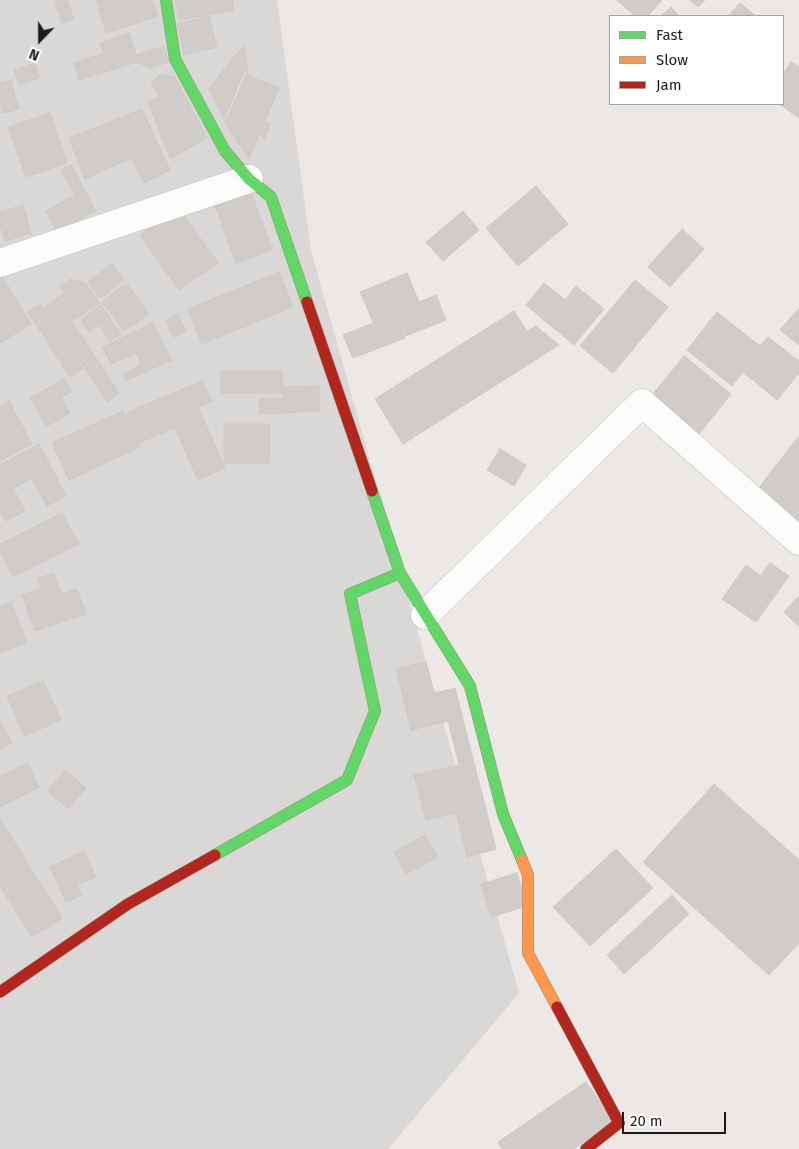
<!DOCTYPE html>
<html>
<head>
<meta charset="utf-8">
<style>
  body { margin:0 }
  #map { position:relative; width:799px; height:1149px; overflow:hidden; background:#ebe8e5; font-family:"Fira Sans",sans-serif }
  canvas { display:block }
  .legend { position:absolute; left:609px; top:15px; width:175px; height:90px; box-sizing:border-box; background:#fff; border:1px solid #a4a4a4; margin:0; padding:6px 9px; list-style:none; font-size:15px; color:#1c1c1c }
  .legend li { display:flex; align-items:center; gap:10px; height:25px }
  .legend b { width:25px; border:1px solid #a4a4a4 }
  .north { position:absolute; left:15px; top:15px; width:50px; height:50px; -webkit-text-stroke:4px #fff; paint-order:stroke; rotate:202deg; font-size:14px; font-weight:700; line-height:20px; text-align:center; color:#1c1c1c }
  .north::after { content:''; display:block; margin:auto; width:18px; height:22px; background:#1c1c1c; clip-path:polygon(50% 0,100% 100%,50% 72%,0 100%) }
  .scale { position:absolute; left:622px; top:1112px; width:104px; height:22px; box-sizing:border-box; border:2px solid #1c1c1c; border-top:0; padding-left:6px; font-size:15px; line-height:18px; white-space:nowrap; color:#1c1c1c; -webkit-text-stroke:4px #fff; paint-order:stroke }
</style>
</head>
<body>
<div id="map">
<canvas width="799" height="1149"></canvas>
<ul class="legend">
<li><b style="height:6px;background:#63d668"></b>Fast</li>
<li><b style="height:6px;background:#ff974d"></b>Slow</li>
<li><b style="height:6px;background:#b3261e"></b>Jam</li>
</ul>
<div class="north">N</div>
<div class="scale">20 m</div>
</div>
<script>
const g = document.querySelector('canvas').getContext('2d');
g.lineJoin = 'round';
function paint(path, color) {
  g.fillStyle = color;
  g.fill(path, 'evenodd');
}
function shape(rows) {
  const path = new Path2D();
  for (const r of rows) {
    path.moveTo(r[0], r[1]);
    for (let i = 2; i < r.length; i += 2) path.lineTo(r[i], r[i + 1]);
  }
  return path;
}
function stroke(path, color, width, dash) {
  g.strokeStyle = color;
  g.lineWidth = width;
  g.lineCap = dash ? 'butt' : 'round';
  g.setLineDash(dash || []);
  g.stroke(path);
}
const residential = shape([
  [0,0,277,0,311,250,519,993,388,1149,0,1149]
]);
const building = shape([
  [60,0,67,0,74,19,62,23,55,2,60,0],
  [96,0,152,0,158,16,106,33,96,0],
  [175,0,232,0,234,10,179,20,175,0],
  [617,0,662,0,648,16,635,16,617,0],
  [690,0,705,0,698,7,690,0],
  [740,3,756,16,728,16,740,3],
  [671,7,679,16,661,16,671,7],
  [209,16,217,47,184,55,177,24,209,16],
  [129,33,136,55,164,46,169,62,150,68,137,62,79,80,74,63,104,53,100,43,129,33],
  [244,45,248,73,244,71,224,119,209,88,244,45],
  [791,62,799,67,799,118,779,104,783,104,783,74,791,62],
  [35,63,40,78,19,85,14,70,35,63],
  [160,75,175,77,207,138,170,158,148,102,159,97,151,82,160,75],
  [246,75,279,88,265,122,270,124,265,138,259,135,249,159,225,123,246,75],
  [11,80,19,109,3,113,0,102,0,83,11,80],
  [142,109,170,170,144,183,131,158,85,179,69,138,142,109],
  [50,113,67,163,26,177,8,127,50,113],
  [71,165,96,211,57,231,46,211,75,195,61,170,71,165],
  [536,186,568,224,518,266,486,228,536,186],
  [251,192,272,250,236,263,215,205,251,192],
  [23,205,31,233,5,241,0,225,0,212,23,205],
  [178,207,218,263,179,290,140,235,178,207],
  [463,211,479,230,443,261,426,242,463,211],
  [682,229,704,249,670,287,648,267,682,229],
  [112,263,124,280,100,298,88,282,112,263],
  [279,272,293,307,202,344,188,309,279,272],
  [407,273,419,302,436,295,446,320,406,336,396,313,373,322,360,292,407,273],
  [1,274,31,324,0,343,0,275,1,274],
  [71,279,85,283,100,303,74,320,58,298,65,293,60,287,71,279],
  [635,280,668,307,613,373,580,346,635,280],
  [126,283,149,314,124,331,102,302,126,283],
  [544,283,565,300,576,286,604,309,574,345,526,305,544,283],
  [57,298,119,393,107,402,45,307,57,298],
  [41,304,83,368,70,377,28,312,41,304],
  [101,305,121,334,110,341,99,325,89,332,81,320,101,305],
  [799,308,799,345,780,330,799,308],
  [514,311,527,331,536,326,559,345,403,444,375,399,514,311],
  [717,312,760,346,768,337,799,361,799,373,777,400,743,372,732,386,687,350,717,312],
  [178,314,186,332,173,337,166,320,178,314],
  [396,314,405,338,353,358,343,335,396,314],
  [153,323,172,362,167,362,126,381,123,374,141,365,136,353,111,364,103,347,153,323],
  [684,356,731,394,696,438,648,400,684,356],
  [221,371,282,371,283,393,221,393,221,371],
  [64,379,72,392,61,397,70,413,47,426,30,398,64,379],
  [202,381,212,401,198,407,225,468,198,480,175,428,139,443,126,413,202,381],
  [319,386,320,411,260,414,259,399,283,398,283,387,319,386],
  [9,401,32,444,0,461,0,406,9,401],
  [123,411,140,447,69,480,52,443,123,411],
  [224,424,269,424,269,463,224,463,224,424],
  [799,436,799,523,757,490,799,436],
  [39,444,66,496,47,506,32,478,13,488,25,511,6,521,0,510,0,465,39,444],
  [500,449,526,465,514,486,487,470,500,449],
  [62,513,79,544,13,577,0,551,0,544,62,513],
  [770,563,789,576,756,622,722,599,746,565,761,576,770,563],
  [54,573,61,594,77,589,86,614,35,631,22,595,42,589,38,578,54,573],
  [799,596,799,627,784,612,799,596],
  [11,602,27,643,0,653,0,606,11,602],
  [426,662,434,693,455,688,496,849,467,857,456,813,426,820,414,775,459,765,448,721,411,730,396,669,426,662],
  [43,681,61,720,24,736,7,696,43,681],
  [0,721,12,743,0,749,0,721],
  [27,763,39,787,0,807,0,777,27,763],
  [66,770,86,789,68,809,47,790,66,770],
  [714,784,799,860,799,943,769,975,643,862,714,784],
  [0,819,62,918,32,937,0,886,0,819],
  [425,835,438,857,406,874,394,852,425,835],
  [616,849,653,888,590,946,553,907,616,849],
  [84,851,96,877,77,885,82,895,66,902,50,867,84,851],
  [517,873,527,906,491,917,481,884,517,873],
  [672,895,689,914,624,974,607,955,672,895],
  [586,1082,614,1122,573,1149,502,1149,498,1142,586,1082]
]);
const street = shape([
  [0,263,249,179],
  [425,615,642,403,799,541]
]);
const fast = shape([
  [166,0,175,59,225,151,249,179,271,197,307,302],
  [372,491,400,573,470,686,503,814,522,860],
  [215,855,347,780,375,711,350,594,400,573]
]);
const slow = shape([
  [522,860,528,875,528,953,557,1007]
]);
const jam = shape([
  [307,302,372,491],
  [0,992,128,904,215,855],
  [557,1007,619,1123,586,1149]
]);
paint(residential, '#dad8d6');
paint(building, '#cfccca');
stroke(building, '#cec9c6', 1);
stroke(street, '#c0bfbd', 29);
stroke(fast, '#94917f', 12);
stroke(slow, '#94917f', 12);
stroke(jam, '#94917f', 12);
stroke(street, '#fcfcfb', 28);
stroke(fast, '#63d668', 11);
stroke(slow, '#ff974d', 11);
stroke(jam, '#b3261e', 11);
</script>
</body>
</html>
